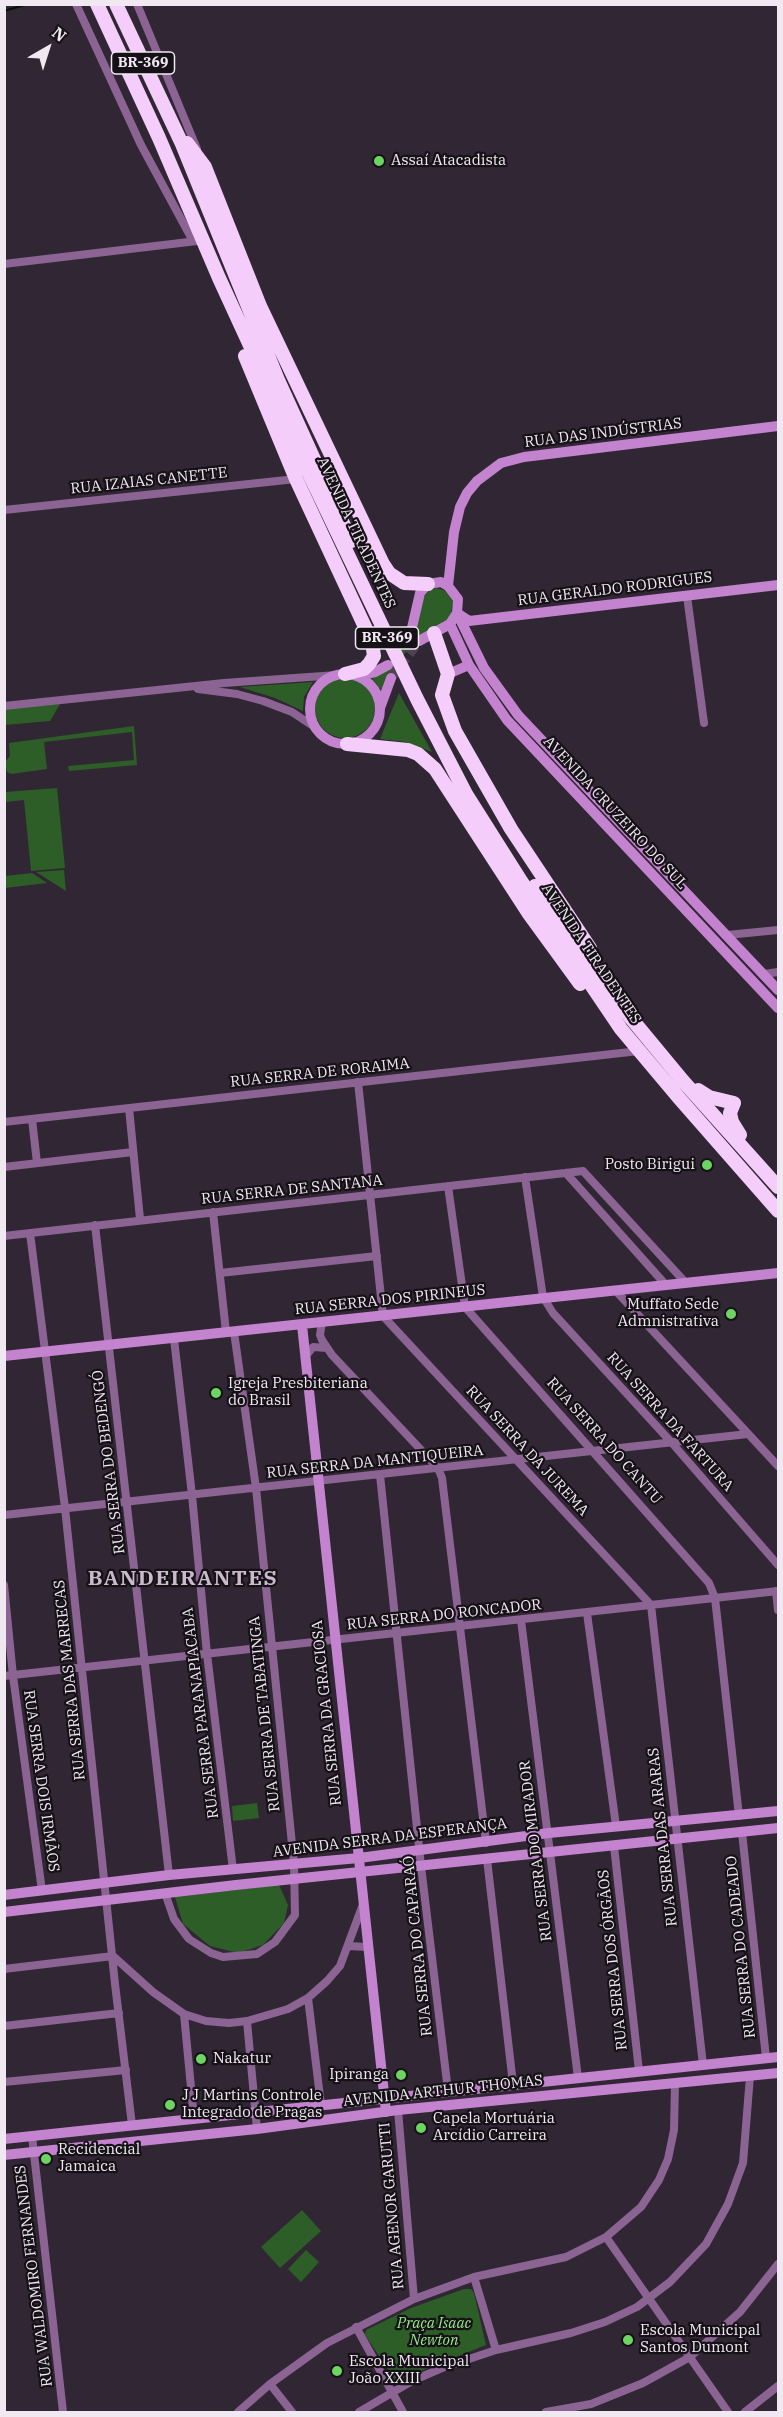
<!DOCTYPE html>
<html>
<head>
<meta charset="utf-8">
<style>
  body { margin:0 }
  #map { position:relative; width:783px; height:2417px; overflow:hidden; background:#312633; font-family:"IBM Plex Serif",serif }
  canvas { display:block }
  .frame { position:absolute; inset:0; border:6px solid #f1e9f2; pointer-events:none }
  .north { position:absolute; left:18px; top:18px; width:60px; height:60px; -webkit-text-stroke:4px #161117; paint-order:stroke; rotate:39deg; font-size:16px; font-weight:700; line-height:24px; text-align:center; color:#f1e9f2 }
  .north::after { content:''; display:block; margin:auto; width:21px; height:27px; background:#f1e9f2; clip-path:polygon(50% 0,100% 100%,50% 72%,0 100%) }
</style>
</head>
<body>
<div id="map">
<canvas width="783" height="2417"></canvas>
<div class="frame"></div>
<div class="north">N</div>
</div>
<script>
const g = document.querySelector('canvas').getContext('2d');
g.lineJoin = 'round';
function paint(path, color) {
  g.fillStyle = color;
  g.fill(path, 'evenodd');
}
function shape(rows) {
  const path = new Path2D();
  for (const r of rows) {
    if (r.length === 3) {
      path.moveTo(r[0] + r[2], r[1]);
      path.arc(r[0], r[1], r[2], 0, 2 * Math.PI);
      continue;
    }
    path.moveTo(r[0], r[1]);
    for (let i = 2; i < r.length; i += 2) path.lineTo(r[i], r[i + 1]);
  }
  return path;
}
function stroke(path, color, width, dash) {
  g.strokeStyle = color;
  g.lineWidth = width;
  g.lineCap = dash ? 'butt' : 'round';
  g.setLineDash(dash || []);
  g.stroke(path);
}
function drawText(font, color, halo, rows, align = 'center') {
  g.font = font + ' "IBM Plex Serif",serif';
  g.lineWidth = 4.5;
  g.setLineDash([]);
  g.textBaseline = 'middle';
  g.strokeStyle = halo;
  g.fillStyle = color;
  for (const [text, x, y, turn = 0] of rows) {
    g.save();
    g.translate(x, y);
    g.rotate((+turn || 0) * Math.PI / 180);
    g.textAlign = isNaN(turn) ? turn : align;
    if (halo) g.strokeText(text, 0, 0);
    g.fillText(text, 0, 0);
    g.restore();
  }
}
const green = shape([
  [436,588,444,590,453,599,451,615,446,622,417,637,385,679,381,690,371,677,389,668,415,630,424,597,429,591],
  [345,708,30],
  [313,682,304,697,303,711,275,698,240,687],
  [399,693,432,752,406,742,380,739],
  [60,704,50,721,5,725,5,709],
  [134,726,137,765,69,771,68,766,134,760,132,732,44,742,47,769,11,774,7,772,5,762,10,756,9,743],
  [57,788,65,868,31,871,24,800,5,802,5,792],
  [64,870,66,891,36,872],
  [32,873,47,883,5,888,5,876],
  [257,1803,259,1818,233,1821,232,1806],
  [279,1885,288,1905,284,1923,263,1945,238,1953,210,1946,183,1924,175,1897],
  [302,2210,321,2231,280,2268,261,2247],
  [306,2250,319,2262,301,2282,288,2269],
  [464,2289,471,2289,474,2293,486,2345,396,2381,365,2335,366,2330,411,2308]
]);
const stream = shape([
  [4,11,28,4]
]);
const secondaryTunnel = shape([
  [392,659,411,632],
  [391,678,419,641]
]);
const street = shape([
  [76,4,141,145,193,241],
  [137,4,197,149],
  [4,264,197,241],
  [4,510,296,479],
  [687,596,704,723],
  [198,689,237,694,263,701,292,712,316,728],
  [4,706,224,683,337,675],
  [727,935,778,930],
  [764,974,778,972],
  [358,1082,383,1316,651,1605,703,2065],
  [129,1108,140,1219],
  [32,1119,37,1163],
  [4,1122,639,1051],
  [4,1167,133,1152],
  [566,1173,665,1284],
  [525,1177,543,1297,553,1313,672,1443,778,1565],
  [448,1186,465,1307,709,1583,715,1598,739,1816],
  [213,1212,226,1332],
  [95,1225,169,1875],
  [30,1233,65,1508,115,1984,132,2125],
  [4,1236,583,1171,685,1282],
  [220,1273,377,1256],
  [615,1290,778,1466],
  [322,1322,320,1335,322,1340,332,1355,438,1468,442,1478,486,1843],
  [174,1339,192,1495,207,1654,233,1870],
  [305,1357,313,1347,327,1348],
  [380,1475,421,1866,448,2091],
  [4,1515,748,1434],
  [4,1585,13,1676,42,1891],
  [776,1591,778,1610],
  [587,1613,616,1826],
  [521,1620,578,2078],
  [4,1676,778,1591],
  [742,1832,766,2058],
  [614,1846,639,2071],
  [487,1859,513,2084],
  [165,1893,174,1919,189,1939,211,1953,223,1957,257,1954,275,1942,295,1915,294,1864,256,1488,234,1332],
  [349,1946,367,1947],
  [4,1969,113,1956,153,1992,184,2014,206,2021,229,2023,247,2021,288,2009,308,1998,327,1981,340,1966,362,1907],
  [308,1998,321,2105],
  [184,2014,194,2119],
  [247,2021,257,2129],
  [4,2026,119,2013],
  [4,2082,126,2070],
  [398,2110,414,2299],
  [32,2136,63,2412],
  [606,2237,728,2412],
  [474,2277,496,2350],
  [356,2327,403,2412],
  [270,2384,292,2412],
  [238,2412,270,2384,327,2343,414,2299,474,2277,566,2257,606,2237,641,2207,659,2180,668,2159,674,2130,675,2083],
  [359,2412,412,2381,442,2368,496,2350,571,2333,605,2322,637,2307,670,2282,706,2244,728,2204,743,2163,750,2076],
  [546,2412,591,2404,643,2383,690,2357,740,2312,778,2264],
  [745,2412,778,2386]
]);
const secondary = shape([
  [448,586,454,532,460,507,467,493,477,481,501,463,524,457,778,426],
  [457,613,484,668,518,715,778,990],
  [457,613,469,621,778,585],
  [450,624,469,665,507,720,778,1008],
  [411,632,420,593,428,584,441,582,448,586,458,599,457,613,450,624,419,641],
  [448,674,469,665],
  [345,709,35],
  [357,676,375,672,388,665],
  [380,708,391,678],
  [302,1325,386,2112],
  [4,1356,778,1273],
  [4,1895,169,1875,359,1858,549,1833,778,1811],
  [4,1912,236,1885,778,1828],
  [4,2139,778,2057],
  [4,2155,257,2129,398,2110,778,2073]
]);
const highway = shape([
  [97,4,159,138,219,278,304,463,417,699,466,794,521,881,621,1029,679,1098,778,1211],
  [116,4,182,144,278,380,351,541],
  [187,143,205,167,260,306,383,564,389,573,404,583,428,584],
  [245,356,296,479,372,642,374,656,369,664,364,669,345,674],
  [434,633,448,674,442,695,455,731,511,829,590,948],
  [347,744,408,750,418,754,435,769,529,914,580,984],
  [535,886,630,1017,683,1081,778,1187],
  [698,1090,709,1097,734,1103,730,1113,732,1122,740,1135]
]);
const markers = [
  [379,161,6,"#6dd361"],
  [707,1165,6,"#6dd361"],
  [731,1314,6,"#6dd361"],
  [216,1393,6,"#6dd361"],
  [201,2059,6,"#6dd361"],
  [401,2075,6,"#6dd361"],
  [170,2105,6,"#6dd361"],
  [421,2128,6,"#6dd361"],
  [46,2159,6,"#6dd361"],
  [628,2340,6,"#6dd361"],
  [337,2371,6,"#6dd361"]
];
const shields = [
  [143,63,63],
  [387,638,63]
];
const shieldNames = [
  ["BR-369",143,63],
  ["BR-369",387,638]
];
const poiNames = [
  ["Assaí Atacadista",391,161],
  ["Posto Birigui",695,1165,"right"],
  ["Muffato Sede",719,1305,"right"],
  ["Admnistrativa",719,1322,"right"],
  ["Igreja Presbiteriana",228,1384],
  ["do Brasil",228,1401],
  ["Nakatur",213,2059],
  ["Ipiranga",389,2075,"right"],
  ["J J Martins Controle",182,2096],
  ["Integrado de Pragas",182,2113],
  ["Capela Mortuária",433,2119],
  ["Arcídio Carreira",433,2136],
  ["Recidencial",58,2150],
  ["Jamaica",58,2167],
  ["Escola Municipal",640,2331],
  ["Santos Dumont",640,2348],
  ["Escola Municipal",349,2362],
  ["João XXIII",349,2379]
];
const streetNames = [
  ["RUA DAS INDÚSTRIAS",603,433,-7],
  ["RUA IZAIAS CANETTE",149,481,-6],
  ["AVENIDA TIRADENTES",356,533,65],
  ["RUA GERALDO RODRIGUES",615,589,-7],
  ["AVENIDA CRUZEIRO DO SUL",615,813,47],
  ["AVENIDA TIRADENTES",591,954,56],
  ["RUA SERRA DE RORAIMA",320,1073,-6],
  ["RUA SERRA DE SANTANA",292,1190,-6],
  ["RUA SERRA DOS PIRINEUS",390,1300,-6],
  ["RUA SERRA DA FARTURA",670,1422,48],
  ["RUA SERRA DO CANTU",604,1441,48],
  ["RUA SERRA DA JUREMA",527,1451,47],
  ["RUA SERRA DO BEDENGÓ",109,1462,-97],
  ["RUA SERRA DA MANTIQUEIRA",375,1462,-6],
  ["RUA SERRA DO RONCADOR",444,1615,-6],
  ["RUA SERRA DAS MARRECAS",70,1680,-96],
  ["RUA SERRA PARANAPIACABA",201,1713,-97],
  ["RUA SERRA DA GRACIOSA",327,1713,-96],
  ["RUA SERRA DE TABATINGA",265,1714,-96],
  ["RUA SERRA DOIS IRMÃOS",41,1781,82],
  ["RUA SERRA DAS ARARAS",663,1837,-96],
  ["AVENIDA SERRA DA ESPERANÇA",390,1838,-7],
  ["RUA SERRA DO MIRADOR",536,1851,-97],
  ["RUA SERRA DO CAPARAÓ",418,1946,-96],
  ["RUA SERRA DO CADEADO",741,1947,-96],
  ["RUA SERRA DOS ÓRGÃOS",613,1960,-96],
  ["AVENIDA ARTHUR THOMAS",443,2091,-6],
  ["RUA AGENOR GARUTTI",392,2206,-95],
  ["RUA WALDOMIRO FERNANDES",34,2276,-97]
];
const parkNames = [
  ["Praça Isaac",434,2324],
  ["Newton",434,2341]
];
const districtNames = [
  ["BANDEIRANTES",183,1579]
];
paint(green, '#2d5e28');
stroke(stream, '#021401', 2);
stroke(secondaryTunnel, '#4e4350', 10, [10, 5]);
stroke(street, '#8b6493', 8);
stroke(secondary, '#c383cf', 10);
stroke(highway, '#f4cdfb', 14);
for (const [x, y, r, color] of markers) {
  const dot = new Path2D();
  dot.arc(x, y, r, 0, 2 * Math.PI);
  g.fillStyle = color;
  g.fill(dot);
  stroke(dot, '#161117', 2);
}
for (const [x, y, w] of shields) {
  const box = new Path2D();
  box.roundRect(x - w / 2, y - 11, w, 22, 4.5);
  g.fillStyle = '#161117';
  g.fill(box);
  stroke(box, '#f1e9f2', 1.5);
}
drawText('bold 14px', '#f1e9f2', null, shieldNames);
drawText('15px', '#f1e9f2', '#161117', poiNames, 'left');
drawText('15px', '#f1e9f2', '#161117', streetNames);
drawText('italic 15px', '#94ec89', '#161117', parkNames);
g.letterSpacing = '1.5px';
drawText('bold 21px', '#c9bacc', '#161117', districtNames);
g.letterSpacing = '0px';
</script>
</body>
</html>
